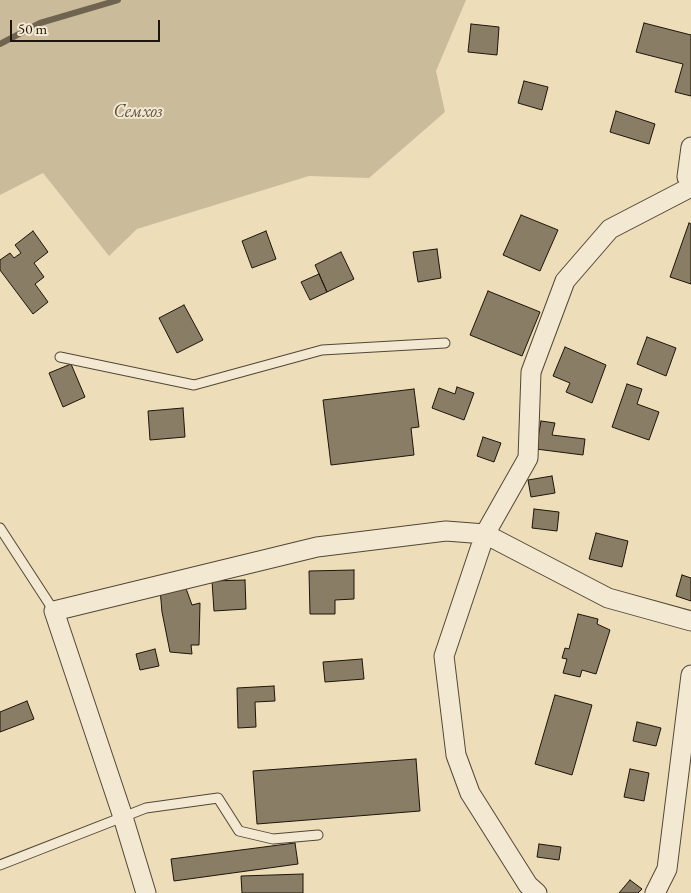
<!DOCTYPE html>
<html>
<head>
<meta charset="utf-8">
<style>
  body { margin:0 }
  #map { position:relative; width:691px; height:893px; overflow:hidden; background:#edddb9; font-family:"EB Garamond",serif }
  canvas { display:block }
  .scale { position:absolute; left:10px; top:20px; width:150px; height:22px; box-sizing:border-box; border:2px solid #1d150a; border-top:0; padding-left:6px; font-size:15px; line-height:18px; white-space:nowrap; color:#1d150a; -webkit-text-stroke:4px #f3e9d2; paint-order:stroke }
</style>
</head>
<body>
<div id="map">
<canvas width="691" height="893"></canvas>
<div class="scale">50 m</div>
</div>
<script>
const g = document.querySelector('canvas').getContext('2d');
g.lineJoin = 'round';
function paint(path, color) {
  g.fillStyle = color;
  g.fill(path, 'evenodd');
}
function shape(rows) {
  const path = new Path2D();
  for (const r of rows) {
    path.moveTo(r[0], r[1]);
    for (let i = 2; i < r.length; i += 2) path.lineTo(r[i], r[i + 1]);
  }
  return path;
}
function stroke(path, color, width, dash) {
  g.strokeStyle = color;
  g.lineWidth = width;
  g.lineCap = dash ? 'butt' : 'round';
  g.setLineDash(dash || []);
  g.stroke(path);
}
function drawText(font, color, halo, rows, align = 'center') {
  g.font = font + ' "EB Garamond",serif';
  g.lineWidth = 4;
  g.setLineDash([]);
  g.textBaseline = 'middle';
  g.strokeStyle = halo;
  g.fillStyle = color;
  for (const [text, x, y, turn = 0] of rows) {
    g.save();
    g.translate(x, y);
    g.rotate((+turn || 0) * Math.PI / 180);
    g.textAlign = isNaN(turn) ? turn : align;
    if (halo) g.strokeText(text, 0, 0);
    g.fillText(text, 0, 0);
    g.restore();
  }
}
const green = shape([
  [0,0,466,0,436,71,445,112,369,178,309,176,137,229,109,256,43,173,0,195]
]);
const stream = shape([
  [0,44,40,23,118,0]
]);
const building = shape([
  [644,23,691,35,691,96,675,92,683,64,636,52,644,23],
  [471,24,499,27,497,55,468,52,471,24],
  [524,81,548,87,542,110,518,103,524,81],
  [616,111,655,124,649,144,610,132,616,111],
  [521,215,558,230,540,271,503,255,521,215],
  [689,223,691,224,691,284,670,277,689,223],
  [33,231,48,252,34,263,44,277,35,284,48,302,33,314,0,270,0,260,10,253,14,258,21,253,15,245,33,231],
  [266,231,276,259,252,268,242,241,266,231],
  [437,249,441,278,418,282,413,252,437,249],
  [341,252,354,279,327,292,315,265,341,252],
  [319,274,327,292,310,300,301,282,319,274],
  [488,291,540,312,522,356,470,335,488,291],
  [184,305,203,340,177,353,159,318,184,305],
  [647,337,676,348,666,376,637,364,647,337],
  [565,347,606,365,592,403,566,392,570,383,553,376,565,347],
  [71,364,85,397,63,407,49,373,71,364],
  [627,384,642,389,637,404,659,412,649,440,612,427,627,384],
  [457,387,474,393,464,420,432,408,439,388,455,394,457,387],
  [414,389,419,427,411,428,414,455,331,465,323,400,414,389],
  [183,408,185,437,150,440,148,411,183,408],
  [541,421,555,423,552,435,585,439,583,455,536,449,541,421],
  [483,437,501,443,494,462,477,456,483,437],
  [552,476,555,493,531,497,528,480,552,476],
  [534,509,559,512,557,531,532,528,534,509],
  [596,533,628,541,622,567,589,559,596,533],
  [354,570,354,599,335,600,335,614,310,614,309,571,354,570],
  [682,575,691,578,691,601,676,596,682,575],
  [245,580,246,609,214,611,212,581,245,580],
  [184,583,192,605,200,603,199,645,191,645,192,654,170,652,162,612,160,589,184,583],
  [578,614,598,619,597,624,610,630,596,674,582,670,580,677,563,673,567,659,562,658,565,648,569,649,578,614],
  [155,649,159,666,140,670,136,654,155,649],
  [362,659,364,679,325,682,323,662,362,659],
  [274,686,275,701,255,702,256,727,238,728,237,688,274,686],
  [555,695,592,705,572,775,535,764,555,695],
  [27,701,34,719,0,732,0,712,27,701],
  [637,722,661,728,656,746,633,741,637,722],
  [416,759,420,811,257,824,253,771,416,759],
  [630,769,649,773,644,801,624,797,630,769],
  [295,843,298,864,174,881,171,859,295,843],
  [539,844,561,847,559,860,537,857,539,844],
  [303,874,303,893,242,893,241,876,303,874],
  [630,880,642,889,638,893,619,893,630,880]
]);
const service = shape([
  [60,357,194,385,322,350,445,343],
  [0,528,54,611],
  [0,865,146,808,218,798,239,831,273,839,318,835]
]);
const minor = shape([
  [691,147,687,177,691,182],
  [146,893,123,817,54,611,317,547,446,531,485,534,608,598,691,621],
  [537,893,528,885,470,793,456,755,444,656,485,534,528,458,531,372,565,281,610,229,691,187],
  [655,893,667,869,691,675]
]);
const parkNames = [
  ["Семхоз",138,112]
];
paint(green, '#cabb9b');
stroke(stream, '#6f6450', 6);
paint(building, '#897d65');
stroke(building, '#1d150a', 1);
stroke(service, '#514736', 11);
stroke(minor, '#514736', 21);
stroke(service, '#f3e9d2', 9);
stroke(minor, '#f3e9d2', 19);
drawText('italic 18px', '#5a4f3d', '#f3e9d2', parkNames);
</script>
</body>
</html>
